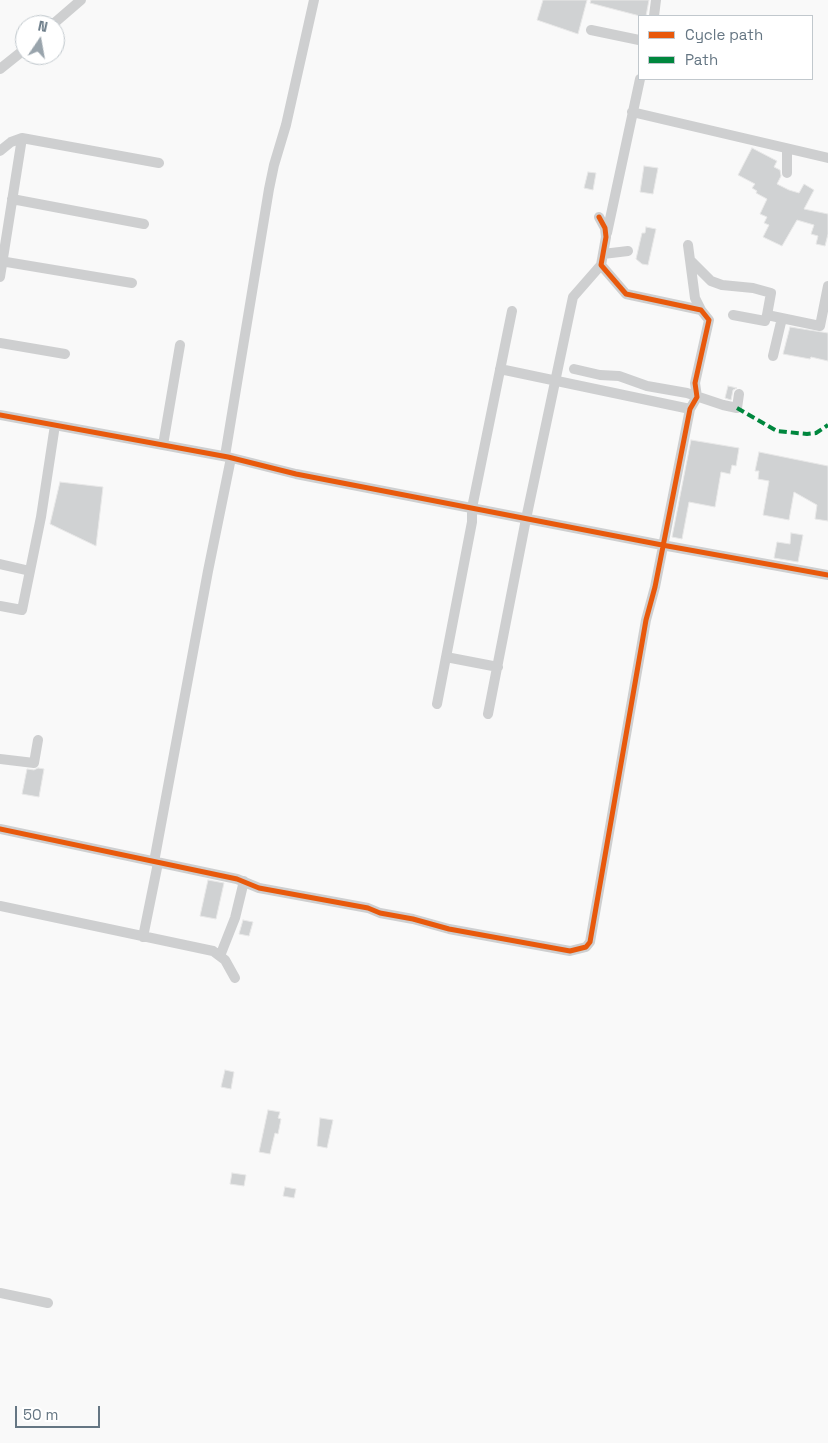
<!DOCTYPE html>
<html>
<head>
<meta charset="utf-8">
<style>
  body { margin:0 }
  #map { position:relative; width:828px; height:1443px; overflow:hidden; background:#f9f9f9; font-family:"Space Grotesk",sans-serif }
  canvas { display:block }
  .legend { position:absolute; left:638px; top:15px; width:175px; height:65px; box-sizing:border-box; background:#fff; border:1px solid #c1c8cd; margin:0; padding:6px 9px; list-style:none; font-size:15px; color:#657683 }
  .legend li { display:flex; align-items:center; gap:10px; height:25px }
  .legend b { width:25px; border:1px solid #c1c8cd }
  .north { position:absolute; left:15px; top:15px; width:50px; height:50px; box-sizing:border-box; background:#fff; border:1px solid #c1c8cd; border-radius:50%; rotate:12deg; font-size:14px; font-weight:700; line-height:20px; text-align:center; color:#657683 }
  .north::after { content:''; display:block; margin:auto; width:18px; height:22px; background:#99a4ac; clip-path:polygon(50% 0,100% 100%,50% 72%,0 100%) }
  .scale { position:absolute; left:15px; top:1406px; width:85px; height:22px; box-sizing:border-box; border:2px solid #657683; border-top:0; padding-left:6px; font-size:15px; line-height:18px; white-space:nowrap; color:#657683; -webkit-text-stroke:4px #fff; paint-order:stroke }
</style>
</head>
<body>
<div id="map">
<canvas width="828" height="1443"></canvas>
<ul class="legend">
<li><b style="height:6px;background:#e8590c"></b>Cycle path</li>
<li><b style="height:6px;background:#00873e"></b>Path</li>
</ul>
<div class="north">N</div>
<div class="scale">50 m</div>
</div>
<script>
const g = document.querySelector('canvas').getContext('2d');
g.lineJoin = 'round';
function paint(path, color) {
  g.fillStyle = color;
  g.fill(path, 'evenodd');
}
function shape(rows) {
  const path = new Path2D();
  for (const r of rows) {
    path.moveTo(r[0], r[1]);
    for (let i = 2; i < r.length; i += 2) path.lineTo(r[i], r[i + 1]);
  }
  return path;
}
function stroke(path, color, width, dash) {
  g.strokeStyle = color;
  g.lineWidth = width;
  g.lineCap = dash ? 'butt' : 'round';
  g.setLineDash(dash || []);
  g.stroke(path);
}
const building = shape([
  [543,0,587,0,578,34,537,20,543,0],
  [591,0,649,0,646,16,640,16,590,3,591,0],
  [752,148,777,161,774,167,780,170,781,176,777,184,789,190,799,193,804,184,814,190,804,209,828,214,828,234,825,246,816,244,818,236,811,234,814,225,797,220,782,246,763,237,769,225,764,223,767,217,760,214,767,199,756,193,757,191,752,188,755,184,738,175,752,148],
  [644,166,658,168,653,194,640,192,644,166],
  [588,172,596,173,593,190,584,188,588,172],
  [646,227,656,229,648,265,642,264,636,259,642,233,645,233,646,227],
  [790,327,828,333,828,361,811,357,810,359,783,354,790,327],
  [728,386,737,388,733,390,731,400,725,398,728,386],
  [691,440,739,448,736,466,732,465,730,474,721,472,715,507,689,502,682,539,672,537,691,440],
  [759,452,828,466,828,521,815,519,817,505,794,492,789,520,763,515,769,481,758,479,759,471,755,471,759,452],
  [60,482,103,487,96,546,50,524,60,482],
  [791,533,803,535,798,562,774,558,777,542,790,544,791,533],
  [38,768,44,769,39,797,22,794,27,769,34,770,38,768],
  [208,880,224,883,216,919,200,916,208,880],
  [243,920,253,922,249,936,239,934,243,920],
  [225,1070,234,1072,231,1089,221,1087,225,1070],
  [268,1110,280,1112,278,1118,281,1119,278,1134,275,1133,270,1154,259,1152,268,1110],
  [320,1118,333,1120,327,1148,317,1146,320,1118],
  [232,1173,246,1175,244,1186,230,1184,232,1173],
  [285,1187,296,1189,294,1198,283,1196,285,1187]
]);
const street = shape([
  [654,16,656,0],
  [52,25,81,0],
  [591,30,639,40],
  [0,69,25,49],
  [632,112,828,158],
  [22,138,159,163],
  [0,151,11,142,22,138,0,277],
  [787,173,787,149],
  [12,199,144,224],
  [607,233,640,79],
  [688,245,695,298,701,310],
  [603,254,628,251],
  [690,260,711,281,722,285,753,288,771,293,767,315,820,326,828,286],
  [0,261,132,283],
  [733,315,765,321,767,315],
  [0,343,65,354],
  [773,356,782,318],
  [500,369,690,409],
  [574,369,600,375,619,376,647,386,687,393,723,405,737,408,739,394],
  [0,415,228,457,296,474,662,545,828,575],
  [163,445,180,345],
  [225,456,269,189,274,165,286,125,314,0],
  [0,564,30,571],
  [0,606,22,610,41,517,55,425],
  [446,657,498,667],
  [437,704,472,522,472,508,512,311],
  [488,714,526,519,573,297,601,265],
  [0,759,34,763,38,740],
  [0,829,237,879,259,888,368,908,380,913,413,919,449,929,570,951,586,947,590,942,646,620,655,587,690,409,697,397,695,383,709,320,701,310,626,294,601,265,606,237,605,228,599,217],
  [154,862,208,571,231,458],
  [0,906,213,951,225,960,235,978],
  [143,937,158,863],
  [220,956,235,918,244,881],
  [0,1293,48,1303]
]);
const quiet = shape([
  [737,408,777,431,807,434,816,433,828,425]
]);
const cycleway = shape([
  [0,415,228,457,296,474,662,545,828,575],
  [0,829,237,879,259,888,368,908,380,913,413,919,449,929,570,951,586,947,590,942,646,620,655,587,690,409,697,397,695,383,709,320,701,310,626,294,601,265,606,237,605,228,599,217]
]);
paint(building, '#d0d2d3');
stroke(building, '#e8e8e8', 1);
stroke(street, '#cecfd0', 10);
stroke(quiet, '#00873e', 4, [8, 4]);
stroke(cycleway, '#e8590c', 5);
</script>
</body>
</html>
